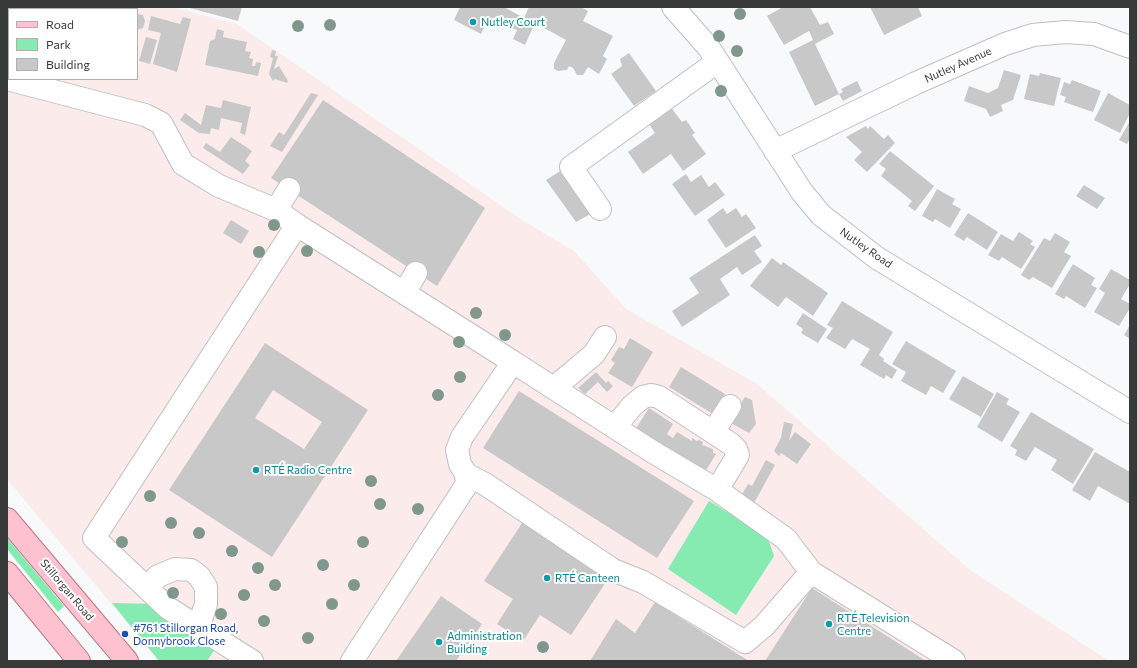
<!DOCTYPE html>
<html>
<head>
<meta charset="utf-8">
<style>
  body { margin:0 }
  #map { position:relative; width:1137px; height:668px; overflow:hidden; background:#f8f9fb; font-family:Commissioner,sans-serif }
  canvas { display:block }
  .frame { position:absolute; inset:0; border:8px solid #383939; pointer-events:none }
  .legend { position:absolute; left:8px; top:8px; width:130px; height:72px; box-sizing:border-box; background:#fff; border:1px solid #afb0b0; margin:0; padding:5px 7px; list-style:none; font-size:12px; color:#383939 }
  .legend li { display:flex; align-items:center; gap:8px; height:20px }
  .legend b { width:20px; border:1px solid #afb0b0 }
</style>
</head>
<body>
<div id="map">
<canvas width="1137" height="668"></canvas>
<div class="frame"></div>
<ul class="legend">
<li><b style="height:5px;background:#fec1d0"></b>Road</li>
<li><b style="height:11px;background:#86ebb1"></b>Park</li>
<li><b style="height:11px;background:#c9c8c9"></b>Building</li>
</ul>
</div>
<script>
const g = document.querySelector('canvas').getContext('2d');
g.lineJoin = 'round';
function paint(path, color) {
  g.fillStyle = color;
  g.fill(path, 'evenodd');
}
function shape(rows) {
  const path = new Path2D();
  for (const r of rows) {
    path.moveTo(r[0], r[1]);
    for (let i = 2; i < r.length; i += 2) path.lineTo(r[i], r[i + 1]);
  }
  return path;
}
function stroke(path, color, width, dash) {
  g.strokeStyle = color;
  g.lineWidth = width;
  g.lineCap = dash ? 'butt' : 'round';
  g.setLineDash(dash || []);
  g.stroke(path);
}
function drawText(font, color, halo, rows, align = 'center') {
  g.font = font + ' Commissioner,sans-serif';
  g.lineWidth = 4;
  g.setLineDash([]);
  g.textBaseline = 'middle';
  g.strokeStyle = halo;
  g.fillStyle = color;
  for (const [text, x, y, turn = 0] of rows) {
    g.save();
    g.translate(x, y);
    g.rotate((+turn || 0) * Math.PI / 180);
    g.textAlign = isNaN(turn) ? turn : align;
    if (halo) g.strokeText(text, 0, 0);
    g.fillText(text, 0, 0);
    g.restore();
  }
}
const commercial = shape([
  [7,7,172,7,237,24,525,222,574,251,626,309,757,384,970,570,1109,661,159,661,7,479],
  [9,9,137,9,137,79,9,79]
]);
const green = shape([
  [709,501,767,536,774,556,736,615,668,569],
  [7,538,64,606,58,612,7,549],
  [112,603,161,604,217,646,207,661,159,661]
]);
const building = shape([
  [186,7,242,7,238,21],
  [460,7,504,7,524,18,529,7,581,7,588,11,583,21,613,36,603,56,607,59,599,74,588,67,583,75,577,75,573,68,569,66,567,70,558,71,554,69,554,63,566,40,535,23,525,45,513,39,517,30,489,18,481,34,454,20],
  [783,7,810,7,820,25,828,22,834,34,815,44,839,94,843,92,841,89,857,81,862,91,843,101,839,94,815,106,789,52,813,40,809,31,784,45,767,16],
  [870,7,918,7,922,16,884,35],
  [137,14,143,15,145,21,143,28,137,30],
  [151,16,180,24,183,17,191,19,177,72,153,64,161,33,148,30],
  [217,29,224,31,223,37,247,42,245,51,251,52,249,58,253,59,252,66,255,66,256,62,261,63,258,76,205,65,210,41,215,39],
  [146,37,157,40,150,64,139,61],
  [272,50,276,51,275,56,278,56,274,69,279,66,288,81,287,83,275,79,273,81,269,74,273,58,270,57],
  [629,53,656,91,634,106,611,74,622,66,620,59],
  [1004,70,1021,75,1013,100,1001,105,1003,111,990,117,986,109,964,101,969,86,988,93,998,88],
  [1040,73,1061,78,1054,106,1024,99,1030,74,1039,76],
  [1072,80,1101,91,1093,112,1064,102,1066,97,1060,95,1064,82,1070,84],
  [311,93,318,95,282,152,270,146,279,132,284,135],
  [1108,93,1130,105,1130,113,1120,133,1094,120],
  [223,100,251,107,245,135,240,133,242,123,221,118,219,130,211,128,210,134,199,133,180,120,185,113,201,125,206,105,221,108],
  [323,100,485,208,437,286,271,178],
  [667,102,682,122,686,120,695,133,692,135,706,154,683,171,671,154,643,174,628,152,655,133,645,118],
  [1130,121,1130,139,1127,144,1119,140],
  [866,126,868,129,870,126,884,139,888,135,895,143,867,172,854,160,862,152,846,137],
  [231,137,252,151,245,161,250,165,243,174,203,148,206,143,220,152],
  [890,151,934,186,915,211,908,206,912,201,881,176,886,169,879,164],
  [565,168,596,211,576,222,546,180],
  [686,174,691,182,701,175,709,187,715,182,725,195,695,216,672,184],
  [1084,185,1105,198,1097,209,1076,196],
  [937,189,955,199,952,204,961,209,950,228,935,219,933,222,922,216],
  [723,208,727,214,736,208,742,217,746,214,756,228,726,248,707,220],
  [968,213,998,232,987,250,967,237,964,241,954,235],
  [231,220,249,231,241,244,223,233],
  [1019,232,1033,241,1030,244,1035,247,1021,269,1002,257,999,261,988,255,1001,234,1013,241],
  [1055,233,1070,242,1064,252,1071,256,1052,288,1033,277,1029,280,1021,275,1044,238,1050,241],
  [755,235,762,246,754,251,762,262,742,275,737,267,720,279,730,295,682,327,672,311,699,293,689,278],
  [772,258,781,265,783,262,828,293,813,316,786,297,778,307,750,286],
  [1073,264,1095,278,1091,285,1097,288,1085,308,1066,296,1064,299,1055,294],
  [1111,269,1130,280,1130,284,1121,299,1130,304,1130,308,1119,326,1094,312,1105,293,1099,289],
  [842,301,893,332,879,355,884,359,883,361,897,370,892,379,886,375,884,379,860,365,870,349,852,339,845,349,826,338,833,328,827,325],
  [803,313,827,329,818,343,801,333,803,329,796,324],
  [1130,325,1130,339,1124,335],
  [630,338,653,352,632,387,608,373,615,363,611,360,619,347,624,349],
  [906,341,956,371,943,393,931,386,926,395,901,381,906,372,892,364],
  [265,343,368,410,272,557,169,490],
  [273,390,322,422,304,449,255,418],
  [681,367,725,394,713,414,669,387],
  [596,372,606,383,608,381,613,386,607,392,598,382,585,394,578,388],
  [963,376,994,394,981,417,949,399],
  [519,391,694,501,657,558,483,448],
  [997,392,1009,399,1006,404,1020,412,1002,442,977,427],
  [745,397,752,400,756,424,749,433,729,422],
  [649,408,673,424,667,434,673,438,677,432,692,441,692,438,697,441,699,440,703,442,702,445,713,449,713,453,716,454,703,475,635,430],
  [1031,412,1094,449,1073,484,1051,470,1057,460,1035,447,1026,461,1015,455,1017,450,1010,446],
  [784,422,793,424,789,441,795,432,811,444,797,464,781,453,779,456,774,451,781,438],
  [1095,452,1130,472,1130,504,1098,486,1090,501,1072,490],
  [766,460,775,465,754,503,741,496,748,484,752,486],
  [524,520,610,576,571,635,540,615,523,641,497,624,513,599,484,581],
  [812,588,926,661,765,661],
  [441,596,482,624,456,661,396,661],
  [655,602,749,661,590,661,616,619,635,633]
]);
const minor = shape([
  [673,7,709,48,802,192,821,215,877,258,1130,412],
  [7,79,145,115,161,123,183,164,219,186,276,210,297,225],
  [775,151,916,83,1005,44,1033,35,1065,32,1094,34,1130,47],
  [600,209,571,167,717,62],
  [276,210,289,189],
  [404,293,416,273],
  [513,362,653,452,717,490,786,539,811,572],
  [556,389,561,382,594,354,605,337],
  [615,427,632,406,643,397,651,395,659,397,731,444,736,449,738,455,717,490],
  [713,432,730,406],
  [147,588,158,576,175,569,191,570,199,576,206,587,206,604,201,619,195,624],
  [252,661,168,608,94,538,297,225,513,362,462,437,457,450,460,464,466,474,485,484,613,570,643,582,745,642,764,626,811,572,954,661],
  [352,661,467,484,466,474]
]);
const major = shape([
  [7,519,127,661],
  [7,573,79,661]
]);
const trees = [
  [740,14],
  [330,25],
  [298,26],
  [719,36],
  [737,51],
  [721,91],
  [274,225],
  [307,251],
  [259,252],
  [476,313],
  [505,335],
  [459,342],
  [460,377],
  [438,395],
  [371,481],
  [150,496],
  [380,504],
  [418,509],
  [171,523],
  [199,533],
  [122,542],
  [363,542],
  [232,551],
  [323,565],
  [258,568],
  [275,585],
  [354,585],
  [173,593],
  [244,595],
  [332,604],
  [221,614],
  [264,621],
  [308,638],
  [543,647]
];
const markers = [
  [473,22,4,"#0f9aa8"],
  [256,470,4,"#0f9aa8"],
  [547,578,4,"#0f9aa8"],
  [829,624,4,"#0f9aa8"],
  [125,634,4,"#1a4fb4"],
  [439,642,4,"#0f9aa8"]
];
const cultureNames = [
  ["Nutley Court",481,22],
  ["RTÉ Radio Centre",264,470],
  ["RTÉ Canteen",555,578],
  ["RTÉ Television",837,618],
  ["Centre",837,631],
  ["Administration",447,636],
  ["Building",447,649]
];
const streetNames = [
  ["Nutley Avenue",958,65,-24],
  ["Nutley Road",866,248,35],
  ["Stillorgan Road",67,590,50]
];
const transitNames = [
  ["#761 Stillorgan Road,",133,628],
  ["Donnybrook Close",133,641]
];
paint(commercial, '#fbebea');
paint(green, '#86ebb1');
paint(building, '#c9c8c9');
stroke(minor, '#bfbfc1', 24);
stroke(major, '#b97686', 24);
stroke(minor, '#fff', 22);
stroke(major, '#fec1d0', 22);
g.fillStyle = '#80988c';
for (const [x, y] of trees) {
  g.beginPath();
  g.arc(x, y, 6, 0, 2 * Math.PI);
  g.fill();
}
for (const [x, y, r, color] of markers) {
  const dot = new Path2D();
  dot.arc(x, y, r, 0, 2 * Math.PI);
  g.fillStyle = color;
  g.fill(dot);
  stroke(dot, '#fff', 1.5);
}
drawText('11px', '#0d838f', '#fff', cultureNames, 'left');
drawText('11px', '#383939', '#fff', streetNames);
drawText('11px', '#164399', '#fff', transitNames, 'left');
</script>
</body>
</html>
